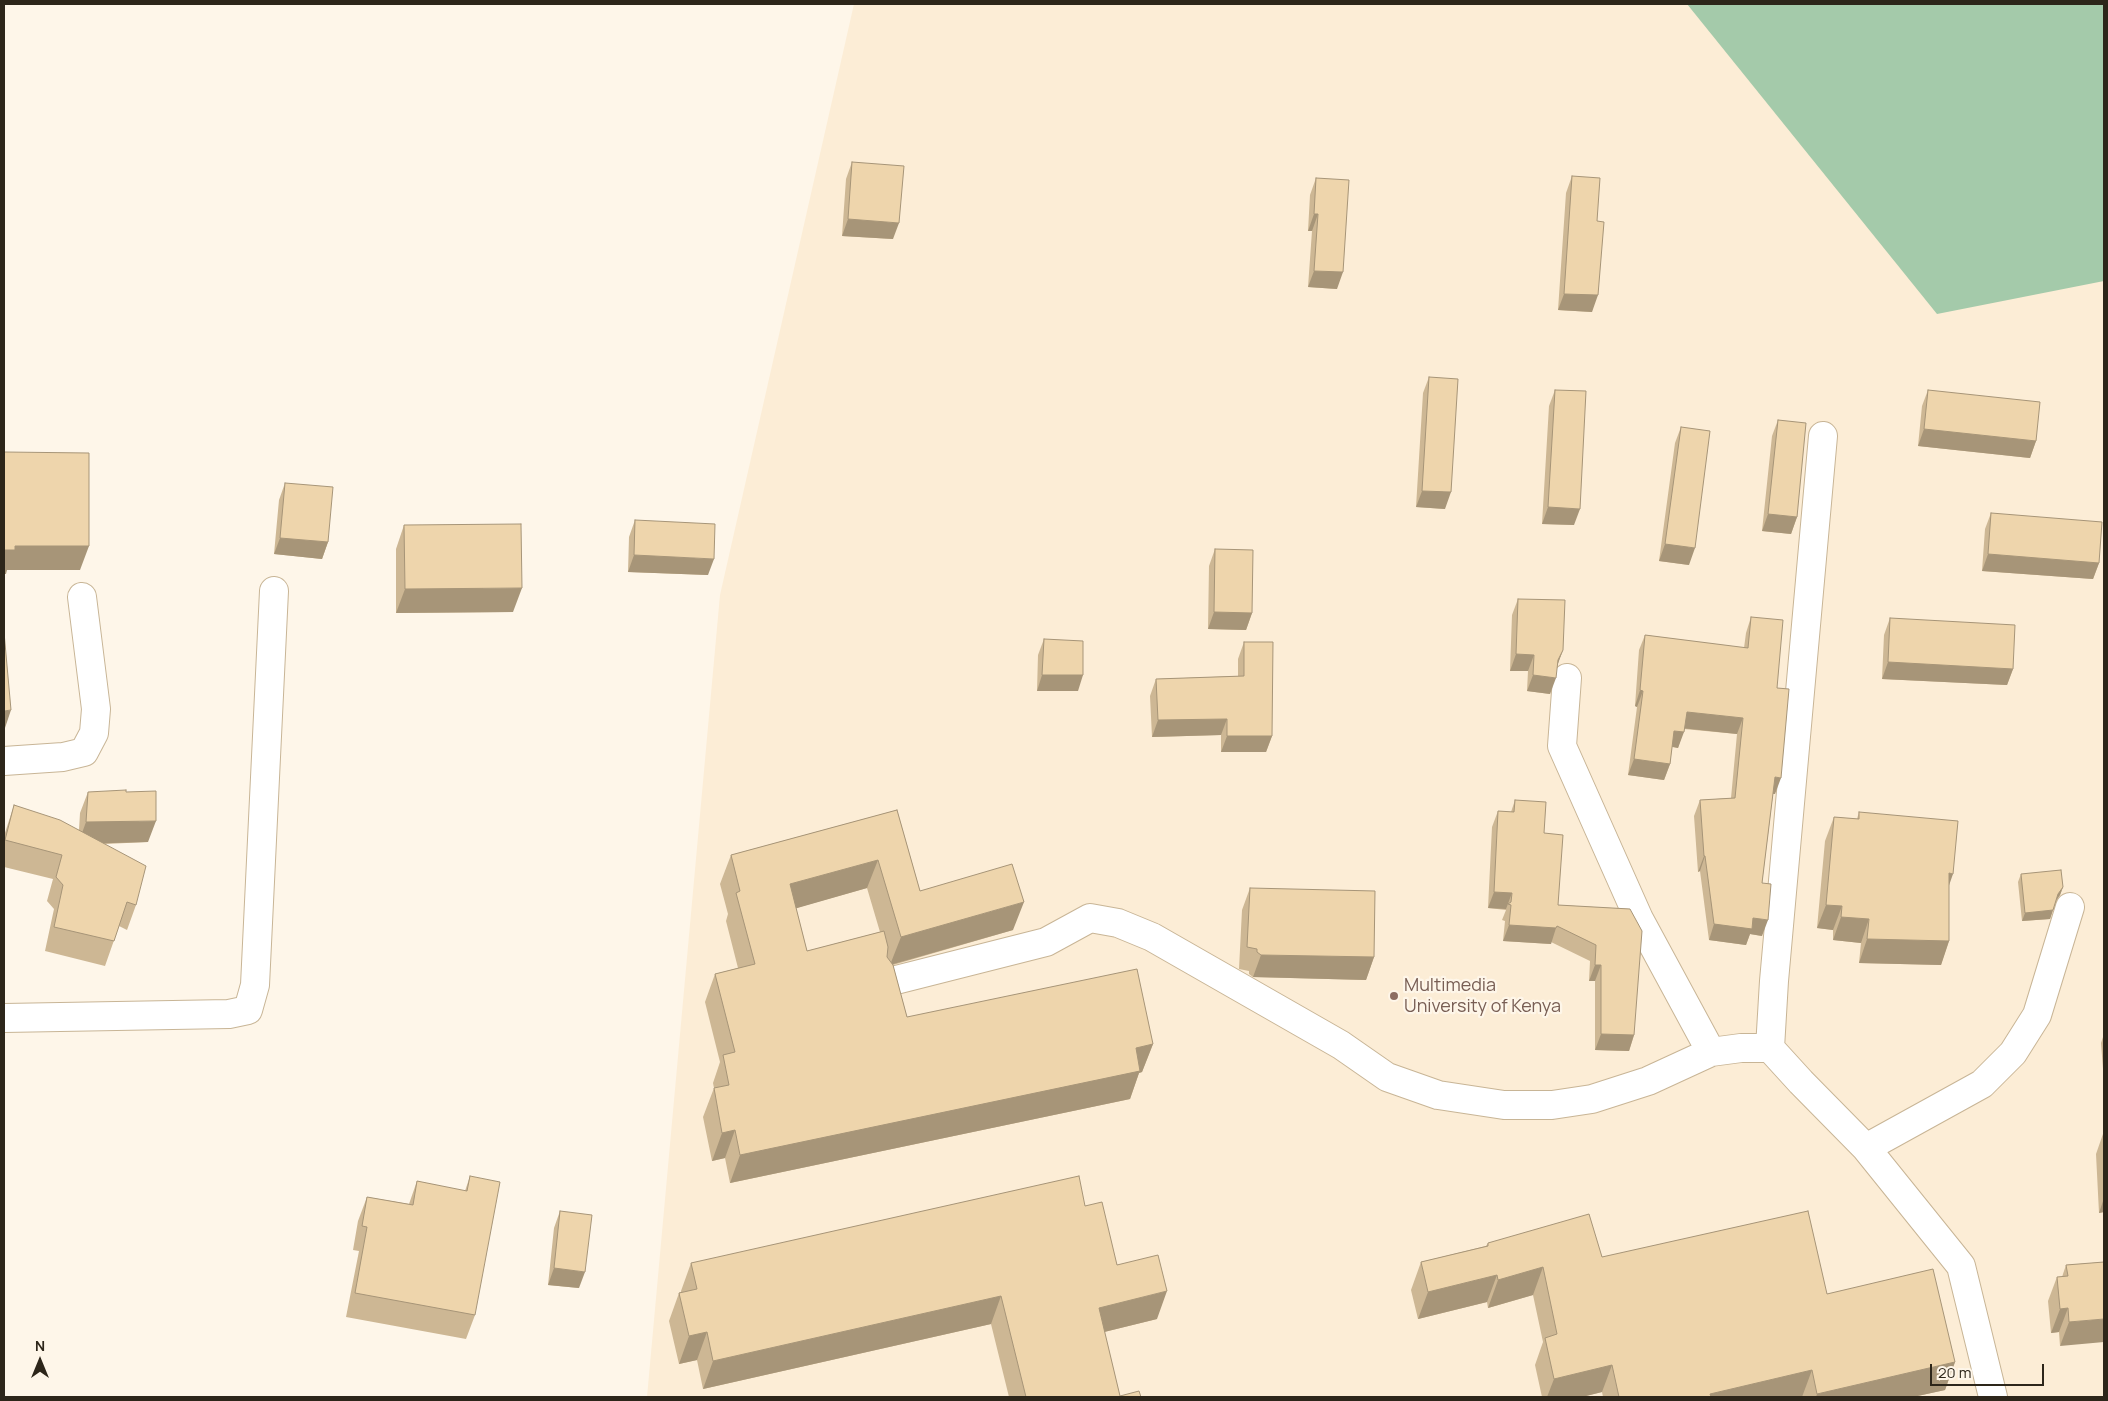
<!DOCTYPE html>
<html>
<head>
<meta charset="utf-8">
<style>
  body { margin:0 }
  #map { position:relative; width:2108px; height:1401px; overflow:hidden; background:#fef6e9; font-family:Manrope,sans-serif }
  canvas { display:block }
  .frame { position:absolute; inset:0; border:5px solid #2d261a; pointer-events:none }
  .north { position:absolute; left:15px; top:1336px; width:50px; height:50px; -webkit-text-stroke:4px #fef6e9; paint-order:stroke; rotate:0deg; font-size:14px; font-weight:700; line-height:20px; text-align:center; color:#2d261a }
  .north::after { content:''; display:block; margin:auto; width:18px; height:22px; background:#2d261a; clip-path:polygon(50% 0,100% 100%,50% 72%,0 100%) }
  .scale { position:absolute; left:1930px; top:1364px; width:114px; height:22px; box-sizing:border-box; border:2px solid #2d261a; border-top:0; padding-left:6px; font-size:15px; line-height:18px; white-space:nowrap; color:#2d261a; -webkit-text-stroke:4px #fef6e9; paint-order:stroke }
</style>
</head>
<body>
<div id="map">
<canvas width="2108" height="1401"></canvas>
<div class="frame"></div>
<div class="north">N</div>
<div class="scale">20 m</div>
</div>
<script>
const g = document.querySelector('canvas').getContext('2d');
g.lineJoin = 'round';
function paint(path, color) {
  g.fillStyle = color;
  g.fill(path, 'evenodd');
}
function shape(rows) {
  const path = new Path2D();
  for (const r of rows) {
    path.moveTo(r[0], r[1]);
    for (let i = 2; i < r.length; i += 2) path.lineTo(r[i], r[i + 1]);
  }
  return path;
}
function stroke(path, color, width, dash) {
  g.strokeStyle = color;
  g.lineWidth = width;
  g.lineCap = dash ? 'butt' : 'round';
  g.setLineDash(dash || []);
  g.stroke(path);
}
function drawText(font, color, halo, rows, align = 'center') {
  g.font = font + ' Manrope,sans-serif';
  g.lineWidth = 4.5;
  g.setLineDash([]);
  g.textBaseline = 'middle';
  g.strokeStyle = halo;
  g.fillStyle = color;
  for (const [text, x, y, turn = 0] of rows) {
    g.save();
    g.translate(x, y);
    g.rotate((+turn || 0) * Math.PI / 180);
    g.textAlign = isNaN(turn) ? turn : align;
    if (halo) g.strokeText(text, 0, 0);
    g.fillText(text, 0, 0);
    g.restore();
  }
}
const built = shape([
  [854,4,2104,4,2104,1397,647,1397,720,595]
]);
const forest = shape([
  [1687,4,2104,4,2104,281,1937,314]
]);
const minor = shape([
  [1823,436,1774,981,1770,1048,1801,1082,1866,1148,1961,1266,1993,1397],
  [1567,678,1562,746,1639,919,1711,1052],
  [4,761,63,757,84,752,94,733,96,709,82,597],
  [892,981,1046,942,1090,918,1118,923,1152,937,1341,1045,1387,1077,1438,1095,1504,1105,1552,1105,1592,1099,1648,1081,1711,1052,1741,1048,1770,1048],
  [4,1018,229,1014,248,1010,255,985,274,591],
  [1866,1148,1982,1084,2013,1053,2037,1015,2070,907]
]);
const wall = shape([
  [852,162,893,239,842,236,846,179],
  [1572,176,1597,221,1592,312,1558,310,1566,193],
  [1316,178,1337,289,1308,287,1312,231,1308,231,1310,195],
  [1429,377,1445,509,1416,507,1423,393],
  [1555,390,1574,525,1542,524,1549,406],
  [1928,390,2036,441,2030,458,1918,446,1922,406],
  [1778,420,1797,517,1791,534,1762,531,1772,436],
  [1681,427,1689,565,1659,561,1675,443],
  [285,483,328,542,322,559,274,554,279,500],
  [1991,513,2099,563,2093,579,1982,571,1985,529],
  [635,520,708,575,628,572,629,537],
  [404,525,513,612,396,613,396,549],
  [1215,549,1252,613,1246,630,1208,629,1209,566],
  [1518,599,1563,650,1557,666,1550,694,1527,691,1528,671,1510,671,1512,615],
  [1751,617,1777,688,1775,794,1773,794,1762,883,1762,936,1750,934,1746,945,1709,940,1700,871,1698,872,1694,816,1700,800,1731,798,1737,734,1684,729,1678,748,1672,747,1670,764,1664,780,1628,775,1637,707,1635,706,1639,650,1645,635,1744,648,1746,633],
  [1890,618,2013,669,2007,685,1882,679,1884,635],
  [1044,639,1078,691,1037,691,1038,655],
  [1244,642,1272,736,1266,752,1221,752,1221,735,1152,737,1150,696,1156,679,1238,676,1238,659],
  [88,792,126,792,148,842,105,844,136,905,127,930,119,926,105,966,45,951,54,909,47,901,53,879,4,867,4,836,14,805,79,830,80,813],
  [1515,800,1544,833,1558,905,1630,909,1634,1035,1629,1051,1595,1050,1595,981,1589,981,1590,961,1551,942,1551,944,1503,941,1505,921,1502,920,1506,910,1488,908,1492,827,1498,811,1511,812],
  [897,810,920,891,1013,930,893,965,907,1017,1153,1044,1142,1072,1139,1073,1130,1099,730,1183,725,1158,712,1161,703,1117,714,1088,713,1083,720,1062,705,1002,715,974,738,968,726,921,728,914,720,884,731,855],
  [867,888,880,932,807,951,796,908],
  [1859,812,1949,884,1949,941,1941,965,1859,963,1861,943,1833,940,1833,930,1817,928,1825,841,1834,817,1857,819],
  [2021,874,2063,887,2060,895,2056,901,2050,919,2022,921,2018,882],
  [1250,888,1374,957,1366,980,1253,977,1249,974,1249,971,1239,969,1242,910],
  [2104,1034,2104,1082,2101,1043],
  [2104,1131,2104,1212,2099,1213,2096,1154],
  [470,1176,475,1315,466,1339,346,1317,359,1251,353,1250,358,1221,367,1197,409,1204,417,1181,465,1191],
  [1085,1206,1117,1265,1157,1319,1104,1332,1120,1396,1141,1397,1009,1397,991,1324,703,1389,697,1360,679,1364,669,1321,679,1293,681,1292,681,1291,691,1263],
  [560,1211,579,1288,548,1285,554,1228],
  [1488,1243,1602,1257,1827,1294,1955,1362,1945,1390,1913,1397,1603,1397,1602,1392,1582,1397,1542,1397,1535,1365,1543,1342,1533,1295,1488,1308,1487,1302,1418,1319,1411,1290,1421,1262,1486,1246],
  [2104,1262,2060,1346,2059,1332,2051,1333,2048,1301,2057,1277,2062,1277,2066,1265]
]);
const shadedWall = shape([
  [1314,214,1318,214,1312,231,1308,231],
  [848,219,899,223,893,239,842,236],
  [1314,271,1343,272,1337,289,1308,287],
  [1564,294,1598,295,1592,312,1558,310],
  [1924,429,2036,441,2030,458,1918,446],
  [1422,491,1451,492,1445,509,1416,507],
  [1548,507,1580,509,1574,525,1542,524],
  [1768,514,1797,517,1791,534,1762,531],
  [280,538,328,542,322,559,274,554],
  [1665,544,1695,548,1689,565,1659,561],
  [15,546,89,546,80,570,7,570,6,574,4,574,4,550],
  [1988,554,2099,563,2093,579,1982,571],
  [634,555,714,559,708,575,628,572],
  [522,588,513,612,396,613,405,589],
  [1214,612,1252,613,1246,630,1208,629],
  [1563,650,1557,666,1558,660],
  [1516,654,1534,655,1528,671,1510,671],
  [1888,662,2013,669,2007,685,1882,679],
  [1042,675,1083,675,1078,691,1037,691],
  [1533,675,1556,678,1550,694,1527,691],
  [1640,690,1643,691,1637,707,1635,706],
  [11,710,4,731,4,711],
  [1687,712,1743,718,1737,734,1681,728],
  [1227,719,1221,735,1152,737,1158,720],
  [1674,731,1684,732,1678,748,1669,746],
  [1227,736,1272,736,1266,752,1221,752],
  [1634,759,1670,764,1664,780,1628,775],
  [1775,777,1781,778,1775,794,1769,793],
  [156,821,148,842,78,844,86,822],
  [1704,856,1705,856,1700,871,1698,872],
  [878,860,867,888,780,913,790,884],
  [1949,873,1953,874,1945,897],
  [2063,887,2060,895,2055,902,2058,894],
  [1494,892,1512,893,1506,909,1488,908],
  [1024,902,1013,930,890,965,901,937],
  [1826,905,1842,906,1833,930,1817,928],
  [2053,910,2050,919,2022,921,2025,913],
  [1841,917,1869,919,1861,943,1833,940],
  [1753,918,1768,920,1762,936,1750,934,1746,945,1709,940,1714,924],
  [1509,925,1556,928,1551,944,1503,941],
  [1867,939,1949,941,1941,965,1859,963],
  [1261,955,1374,957,1366,980,1253,977],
  [1595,965,1601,965,1595,981,1589,981],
  [1601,1034,1634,1035,1629,1051,1595,1050],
  [1153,1044,1142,1072,1139,1073,1130,1099,730,1183,740,1155,1136,1048],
  [735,1130,725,1158,712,1161,722,1133],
  [2104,1198,2104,1212,2099,1213],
  [1543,1267,1533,1295,1488,1308,1498,1280],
  [554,1268,585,1272,579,1288,548,1285],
  [1497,1275,1487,1302,1418,1319,1428,1292],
  [1167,1291,1157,1319,1088,1336,1099,1308],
  [1001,1296,991,1324,703,1389,713,1361],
  [2068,1308,2059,1332,2051,1333,2060,1309],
  [2104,1319,2104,1342,2060,1346,2069,1322],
  [707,1332,697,1360,679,1364,689,1336],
  [1955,1362,1945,1390,1913,1397,1816,1397,1817,1394],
  [1612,1365,1602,1392,1582,1397,1547,1397,1554,1379],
  [1812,1370,1802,1397,1709,1397,1710,1394]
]);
const building = shape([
  [852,162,904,166,899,223,848,219,852,162],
  [1572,176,1600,178,1597,221,1604,222,1598,295,1564,294,1572,176],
  [1316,178,1349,180,1343,272,1314,271,1318,214,1314,214,1316,178],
  [1429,377,1458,379,1451,492,1422,491,1429,377],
  [1555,390,1586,391,1580,509,1548,507,1555,390],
  [1928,390,2040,402,2036,441,1924,429,1928,390],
  [1778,420,1806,423,1797,517,1768,514,1778,420],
  [1681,427,1710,431,1695,548,1665,544,1681,427],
  [4,452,89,453,89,546,15,546,15,550,4,550,4,452],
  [285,483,333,487,328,542,280,538,285,483],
  [1991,513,2102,522,2099,563,1988,554,1991,513],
  [635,520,715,524,714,559,634,555,635,520],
  [521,524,522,588,405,589,404,525,521,524],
  [1215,549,1253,550,1252,613,1214,612,1215,549],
  [1518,599,1565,600,1563,650,1558,660,1556,678,1533,675,1534,655,1516,654,1518,599],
  [1751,617,1783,620,1777,688,1789,689,1781,778,1775,777,1762,883,1771,884,1768,920,1753,918,1752,929,1714,924,1705,856,1704,856,1700,800,1735,798,1743,718,1687,712,1684,732,1674,731,1670,764,1634,759,1643,691,1640,690,1645,635,1748,648,1751,617],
  [1890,618,2015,625,2013,669,1888,662,1890,618],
  [4,632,11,710,4,711,4,632],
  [1044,639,1083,641,1083,675,1042,675,1044,639],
  [1244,642,1273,642,1272,736,1227,736,1227,719,1158,720,1156,679,1244,676,1244,642],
  [126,790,126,792,156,791,156,821,86,822,88,792,126,790],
  [1515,800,1546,802,1544,833,1563,835,1558,905,1630,909,1642,931,1634,1035,1601,1034,1601,965,1595,965,1596,945,1557,926,1556,928,1509,925,1511,905,1508,904,1511,902,1512,893,1494,892,1498,811,1514,812,1515,800],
  [14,805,60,820,146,866,136,905,127,902,114,941,54,927,63,885,56,877,62,855,5,840,14,805],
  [897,810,920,891,1012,864,1024,902,901,937,878,860,790,884,807,951,884,931,888,947,887,957,893,965,907,1017,1137,969,1153,1044,1136,1048,1140,1071,740,1155,735,1130,722,1133,714,1088,729,1085,723,1055,735,1052,715,974,755,964,736,893,740,891,731,855,897,810],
  [1859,812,1958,821,1953,874,1949,873,1949,941,1867,939,1869,919,1841,917,1842,906,1826,905,1834,817,1859,819,1859,812],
  [2061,870,2063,887,2058,894,2053,910,2025,913,2021,874,2061,870],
  [1250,888,1375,891,1374,957,1261,955,1257,952,1257,949,1247,947,1250,888],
  [470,1176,500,1182,475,1315,355,1293,367,1227,362,1226,367,1197,413,1205,417,1181,467,1191,470,1176],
  [1079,1176,1085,1206,1102,1202,1117,1265,1158,1255,1167,1291,1099,1308,1120,1396,1139,1391,1141,1397,1026,1397,1001,1296,713,1361,707,1332,689,1336,679,1293,697,1289,691,1263,1079,1176],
  [560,1211,592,1215,585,1272,554,1268,560,1211],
  [1808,1211,1827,1294,1933,1269,1955,1362,1817,1394,1812,1370,1710,1394,1711,1397,1619,1397,1612,1365,1554,1379,1545,1338,1557,1334,1543,1267,1498,1280,1497,1275,1428,1292,1421,1262,1488,1246,1488,1243,1589,1214,1602,1257,1808,1211],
  [2104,1262,2104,1319,2069,1322,2068,1308,2060,1309,2057,1277,2068,1276,2066,1265,2104,1262]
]);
const markers = [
  [1394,996,5,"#8d6e63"]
];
const educationNames = [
  ["Multimedia",1404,986],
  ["University of Kenya",1404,1007]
];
paint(built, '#fcedd6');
paint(forest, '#a4caaa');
stroke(minor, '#c8b596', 30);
stroke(minor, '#fff', 28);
paint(wall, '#cdb794');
paint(shadedWall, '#a79578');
paint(building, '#eed5ac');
stroke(building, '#a79578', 1);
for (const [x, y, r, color] of markers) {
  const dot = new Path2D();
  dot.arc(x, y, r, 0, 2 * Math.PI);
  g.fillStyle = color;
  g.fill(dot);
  stroke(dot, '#fef6e9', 2);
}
drawText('18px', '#785e54', '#fef6e9', educationNames, 'left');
</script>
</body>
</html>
